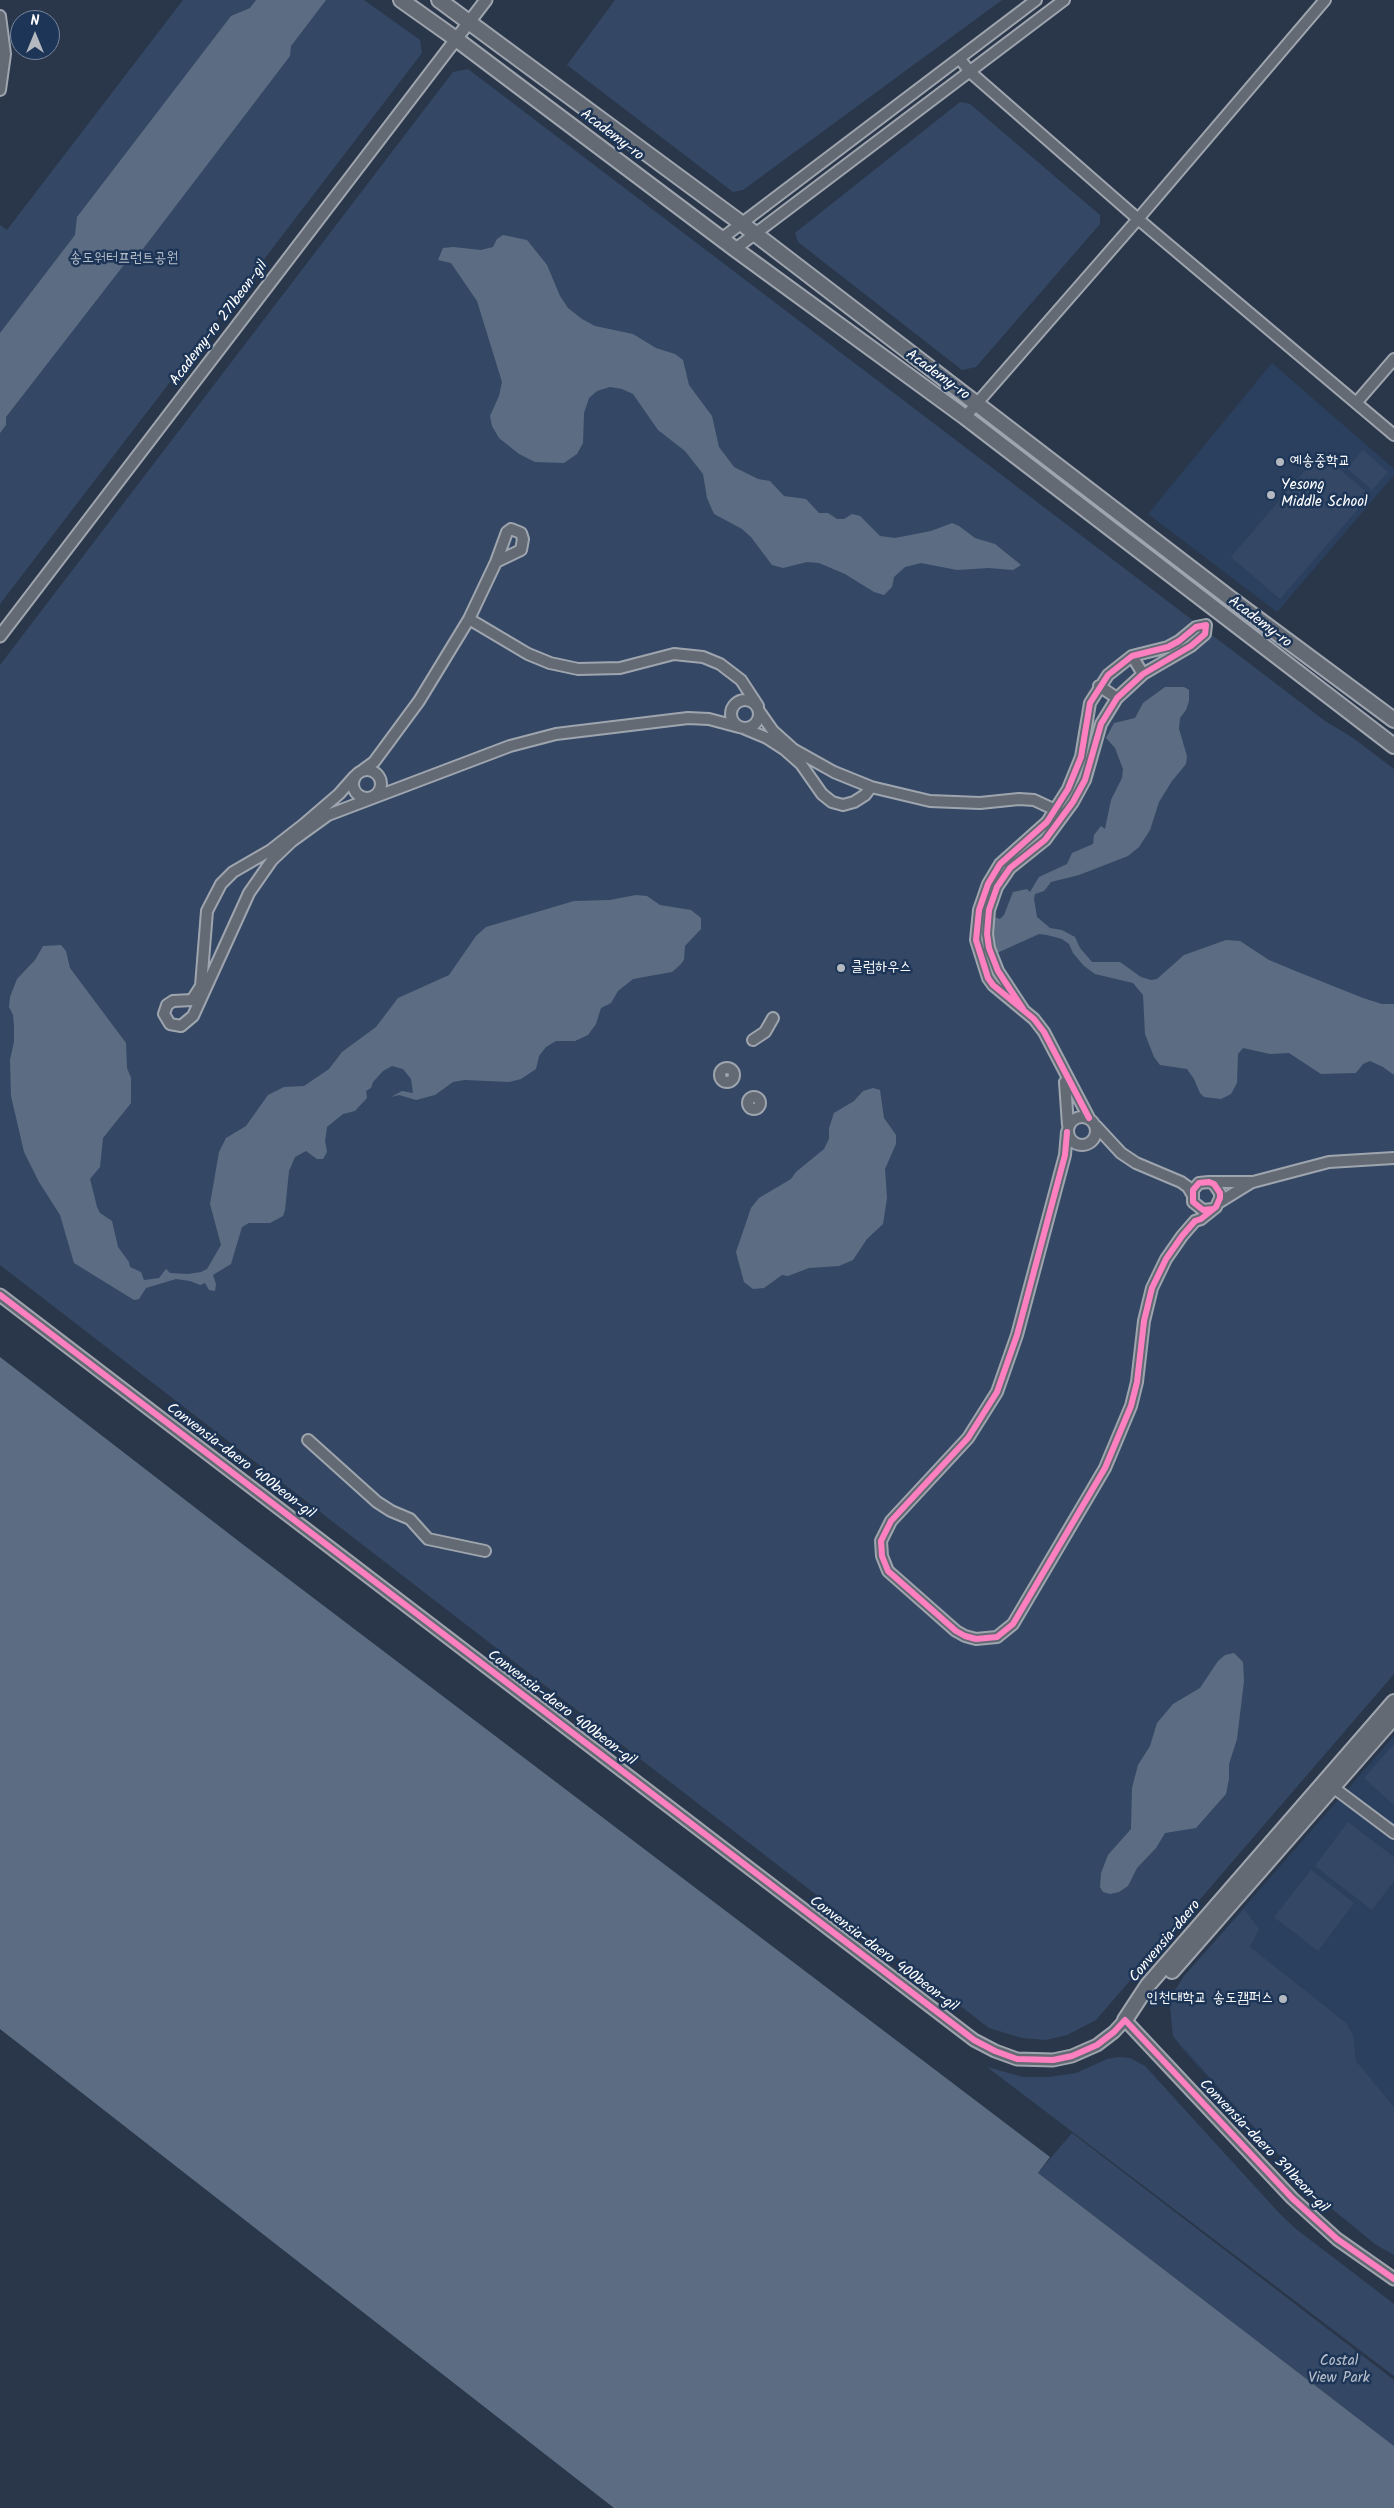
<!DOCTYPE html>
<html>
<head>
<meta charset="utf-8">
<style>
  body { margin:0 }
  #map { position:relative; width:1394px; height:2508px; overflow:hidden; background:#2a374a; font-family:Kalam,sans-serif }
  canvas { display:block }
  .north { position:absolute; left:10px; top:10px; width:50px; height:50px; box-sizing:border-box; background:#1d3557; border:1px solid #77869a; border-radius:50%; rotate:0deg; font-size:14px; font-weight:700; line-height:20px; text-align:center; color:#fff }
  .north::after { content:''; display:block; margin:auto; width:18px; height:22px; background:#b4b9c0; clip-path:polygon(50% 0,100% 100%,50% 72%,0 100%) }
</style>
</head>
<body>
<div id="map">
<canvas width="1394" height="2508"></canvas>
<div class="north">N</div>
</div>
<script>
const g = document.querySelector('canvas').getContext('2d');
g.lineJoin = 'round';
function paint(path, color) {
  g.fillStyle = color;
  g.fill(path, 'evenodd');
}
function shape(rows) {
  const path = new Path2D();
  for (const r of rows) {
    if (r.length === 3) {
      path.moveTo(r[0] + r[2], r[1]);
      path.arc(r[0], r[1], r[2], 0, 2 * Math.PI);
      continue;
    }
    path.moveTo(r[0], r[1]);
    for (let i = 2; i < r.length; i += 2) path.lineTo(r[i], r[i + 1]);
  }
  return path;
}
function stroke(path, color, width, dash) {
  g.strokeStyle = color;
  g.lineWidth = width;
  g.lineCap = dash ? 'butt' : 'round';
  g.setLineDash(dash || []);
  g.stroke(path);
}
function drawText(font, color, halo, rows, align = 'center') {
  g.font = font + ' Kalam,"Poor Story",sans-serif';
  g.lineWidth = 5;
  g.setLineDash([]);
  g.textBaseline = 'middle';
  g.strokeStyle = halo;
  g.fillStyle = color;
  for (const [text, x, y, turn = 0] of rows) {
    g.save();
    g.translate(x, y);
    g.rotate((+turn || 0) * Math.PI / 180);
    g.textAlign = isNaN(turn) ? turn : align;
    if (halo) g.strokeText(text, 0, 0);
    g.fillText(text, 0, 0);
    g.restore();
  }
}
const built = shape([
  [1272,363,1394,469,1394,475,1277,612,1148,514],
  [1394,1736,1394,2255,1375,2244,1314,2194,1180,2046,1173,2036,1170,2005,1184,1976]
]);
const green = shape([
  [183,0,364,0,420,40,422,53,0,604,0,225,7,230],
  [615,0,1002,0,743,190,733,192,567,65],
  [468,69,1325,721,1353,738,1394,769,1394,1674,1096,2020,1067,2035,1046,2040,1022,2038,989,2028,0,1265,0,665,453,72],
  [960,102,970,104,1100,215,1100,224,976,367,962,370,798,242,795,233],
  [1363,450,1388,472,1372,490,1347,468],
  [1320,453,1370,495,1280,599,1231,557],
  [1394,1744,1394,1805,1364,1778],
  [1348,1822,1394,1857,1394,1881,1372,1910,1315,1866],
  [1311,1870,1354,1903,1318,1951,1274,1917],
  [1244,1909,1259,1929,1250,1947,1346,2023,1353,2035,1356,2061,1394,2107,1394,2255,1375,2244,1314,2194,1173,2036,1170,2005,1174,1992,1184,1976],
  [1119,2057,1130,2058,1145,2066,1280,2214,1296,2229,1394,2304,1394,2376,987,2067,1023,2077,1049,2077,1076,2073,1107,2059],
  [1072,2133,1394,2380,1394,2446,1038,2173]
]);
const water = shape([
  [256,0,326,0,291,46,290,56,133,262,123,266,6,417,6,425,0,433,0,333,75,235,77,217,231,16,250,8],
  [503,235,527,240,547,265,560,296,568,308,582,319,595,326,633,334,656,348,675,354,683,360,689,385,712,416,719,447,734,467,758,479,770,481,784,496,806,499,819,513,828,513,837,519,844,519,852,514,860,516,880,536,895,538,931,531,952,523,959,526,975,538,995,544,1021,565,1013,570,989,568,957,570,921,563,905,567,894,577,892,587,884,595,874,592,845,574,819,563,807,562,783,568,772,565,751,537,742,529,714,514,707,498,703,474,685,451,658,430,633,394,622,389,610,387,597,391,589,398,584,413,583,443,577,454,564,463,535,462,519,454,499,438,492,426,490,416,499,396,502,382,477,301,451,263,438,260,443,248,453,247,481,250,493,247,497,239],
  [1165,687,1184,687,1189,690,1189,701,1186,710,1180,718,1179,729,1187,756,1186,764,1172,781,1159,802,1150,830,1139,847,1128,856,1079,875,1051,882,1044,891,1035,894,1034,899,1037,917,1050,928,1062,930,1075,937,1080,948,1092,962,1120,962,1141,977,1151,980,1157,979,1184,955,1226,940,1240,941,1269,960,1298,972,1363,998,1382,1004,1394,1004,1394,1075,1383,1067,1370,1061,1363,1064,1356,1073,1321,1074,1289,1053,1270,1054,1243,1048,1238,1054,1237,1083,1231,1094,1221,1099,1204,1097,1200,1093,1194,1079,1187,1069,1160,1065,1154,1057,1145,1034,1143,995,1133,983,1095,974,1084,966,1073,953,1069,944,1062,939,1047,935,1039,934,995,954,990,930,991,916,1000,919,1004,915,1013,892,1027,889,1030,892,1039,877,1067,864,1072,853,1093,844,1094,835,1101,826,1105,829,1111,800,1122,778,1123,769,1115,748,1106,738,1114,723,1135,718,1143,703],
  [636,895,647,896,660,905,691,910,701,918,701,929,685,946,684,960,680,965,672,972,633,979,618,991,611,1003,601,1008,596,1024,588,1035,575,1041,556,1041,546,1047,539,1056,536,1069,521,1079,509,1082,465,1080,453,1082,435,1095,416,1100,399,1095,391,1097,402,1091,413,1093,411,1079,403,1069,392,1066,383,1071,373,1082,371,1088,366,1091,367,1098,355,1111,343,1114,327,1127,325,1141,327,1152,323,1159,317,1159,306,1151,295,1157,289,1171,285,1210,283,1216,270,1223,249,1223,242,1227,231,1264,213,1275,216,1284,215,1291,209,1290,205,1283,200,1285,190,1281,176,1279,146,1288,139,1299,134,1300,74,1263,60,1215,39,1182,24,1152,11,1096,10,1060,14,1042,14,1025,13,1015,9,1007,10,997,17,979,35,960,43,946,61,945,66,951,70,968,126,1043,127,1068,131,1078,131,1103,103,1138,100,1167,90,1179,97,1207,100,1213,112,1221,118,1247,129,1262,130,1267,141,1272,144,1280,159,1278,166,1269,170,1273,188,1274,201,1272,207,1269,221,1245,210,1204,219,1152,226,1138,246,1126,268,1095,284,1087,304,1086,329,1069,342,1052,376,1027,398,998,449,975,476,936,486,927,574,901,610,900],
  [873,1088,880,1090,884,1118,896,1135,896,1144,885,1169,887,1198,883,1224,867,1239,853,1260,839,1266,809,1268,788,1276,782,1275,764,1288,753,1289,744,1282,736,1252,751,1208,759,1198,791,1179,796,1172,824,1149,829,1139,829,1128,834,1113,854,1101,863,1091],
  [0,1357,241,1543,1050,2157,1038,2173,1394,2446,1394,2508,614,2508,0,2029],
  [1234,1653,1243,1662,1244,1681,1237,1739,1229,1764,1229,1779,1226,1794,1196,1828,1165,1833,1156,1848,1137,1868,1128,1886,1119,1892,1110,1894,1103,1892,1100,1887,1101,1873,1108,1855,1131,1829,1132,1788,1138,1765,1150,1746,1157,1723,1173,1704,1200,1688,1218,1661,1225,1655]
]);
const minor = shape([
  [0,16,5,54,0,90],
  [960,59,970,72,1138,219,1394,435],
  [721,239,1036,0],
  [735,249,1064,0],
  [1356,403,1394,359],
  [965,417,1138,219,1325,0],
  [469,619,528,654,550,663,578,669,620,668,674,654,703,657,720,664,741,680,758,706],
  [1132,656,1143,674],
  [1099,686,1117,698],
  [745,714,14],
  [759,711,773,731,793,749,834,772,871,787,930,801,980,803,1019,799,1034,800,1062,813],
  [743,728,767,738,784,749,801,764,822,794,832,802,843,805,854,802,865,795,871,787],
  [367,784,14],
  [363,770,374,762,419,701,469,619,496,562,507,532,511,529,521,533,523,539,521,550,496,562],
  [355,776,339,794,303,825,271,850,233,872,221,884,207,911,201,986,192,1000,173,1001,167,1005,164,1014,170,1024,181,1026,193,1016,249,893,272,860,292,841,328,815,510,746,556,734,688,718,709,719,739,727],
  [1023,1009,998,971,989,948,987,934,989,910,997,887,1010,868,1045,840,1073,802,1085,780,1101,724,1117,698,1143,674,1191,646,1205,634,1206,625,1196,627,1179,641,1168,647,1132,656,1108,675,1090,703,1081,757,1068,789,1047,822,1000,864,988,884,979,910,976,940,988,978,993,985,1034,1019,1044,1032,1089,1118],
  [753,1040,765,1032,773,1018],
  [727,1075,7],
  [1065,1082,1068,1125],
  [754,1103,6],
  [1082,1131,14],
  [1096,1126,1121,1153,1136,1163,1181,1182,1188,1187,1192,1194],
  [1067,1132,1065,1155,1017,1335,997,1392,968,1438,891,1521,881,1541,882,1556,888,1571,956,1631,965,1636,976,1639,997,1637,1013,1624,1105,1468,1131,1406,1137,1382,1144,1321,1152,1288,1166,1259,1182,1236,1195,1221,1201,1219,1216,1207,1220,1198,1220,1193,1214,1184,1209,1182,1199,1183,1193,1190,1193,1202,1203,1210,1213,1209],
  [1210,1182,1253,1182,1329,1162,1394,1158],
  [1218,1203,1252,1182],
  [308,1440,377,1502,391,1511,410,1519,428,1539,485,1551],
  [1334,1788,1394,1833]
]);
const tertiary = shape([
  [0,636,486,0],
  [0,1295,974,2040,995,2051,1017,2059,1053,2060,1072,2056,1097,2045,1114,2032,1125,2020,1292,2198,1337,2239,1394,2279]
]);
const secondary = shape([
  [401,0,456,39,735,249,965,417,1394,746],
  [439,0,741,223,1231,599,1394,720],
  [1172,1971,1394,1717],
  [1125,2020,1148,1985,1394,1702]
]);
const cycleway = shape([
  [1023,1009,998,971,989,948,987,934,989,910,997,887,1010,868,1045,840,1073,802,1085,780,1101,724,1117,698,1143,674,1191,646,1205,634,1206,625,1196,627,1179,641,1168,647,1132,656,1108,675,1090,703,1081,757,1068,789,1047,822,1000,864,988,884,979,910,976,940,988,978,993,985,1034,1019,1044,1032,1089,1118],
  [1067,1132,1065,1155,1017,1335,997,1392,968,1438,891,1521,881,1541,882,1556,888,1571,956,1631,965,1636,976,1639,997,1637,1013,1624,1105,1468,1131,1406,1137,1382,1144,1321,1152,1288,1166,1259,1182,1236,1195,1221,1201,1219,1216,1207,1220,1198,1220,1193,1214,1184,1209,1182,1199,1183,1193,1190,1193,1202,1203,1210,1213,1209],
  [0,1295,974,2040,995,2051,1017,2059,1053,2060,1072,2056,1097,2045,1114,2032,1125,2020,1292,2198,1337,2239,1394,2279]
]);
const markers = [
  [1280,462,5,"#b4b9c0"],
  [1271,495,5,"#b4b9c0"],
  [841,968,5,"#b4b9c0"],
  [1283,1999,5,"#b4b9c0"]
];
const streetNames = [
  ["Academy-ro",611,136,37],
  ["Academy-ro 271beon-gil",220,324,-53],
  ["Academy-ro",937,376,36],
  ["Academy-ro",1259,623,37],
  ["Convensia-daero 400beon-gil",240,1462,37],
  ["Convensia-daero 400beon-gil",561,1709,37],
  ["Convensia-daero",1166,1942,-50],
  ["Convensia-daero 400beon-gil",883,1955,37],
  ["Convensia-daero 391beon-gil",1263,2147,46]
];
const parkNames = [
  ["송도워터프런트공원",124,259],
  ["Costal",1339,2362],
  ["View Park",1339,2379]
];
const poiNames = [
  ["예송중학교",1290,462],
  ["Yesong",1281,486],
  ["Middle School",1281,503],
  ["클럽하우스",851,968],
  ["인천대학교 송도캠퍼스",1273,1999,"right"]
];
paint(built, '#2a405e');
paint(green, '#344865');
paint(water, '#5c6d83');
stroke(minor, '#9fa5ae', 14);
stroke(tertiary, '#9fa5ae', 15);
stroke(secondary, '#9fa5ae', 18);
stroke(minor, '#636a74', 10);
stroke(tertiary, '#636a74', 11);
stroke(secondary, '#636a74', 14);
stroke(cycleway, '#ff80c0', 6);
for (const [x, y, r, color] of markers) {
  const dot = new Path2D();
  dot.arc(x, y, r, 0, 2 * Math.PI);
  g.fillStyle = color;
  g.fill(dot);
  stroke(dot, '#1d3557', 2);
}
drawText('15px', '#fff', '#1d3557', streetNames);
drawText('15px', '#b9c0ca', '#1d3557', parkNames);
drawText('15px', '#fff', '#1d3557', poiNames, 'left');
</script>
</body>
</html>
